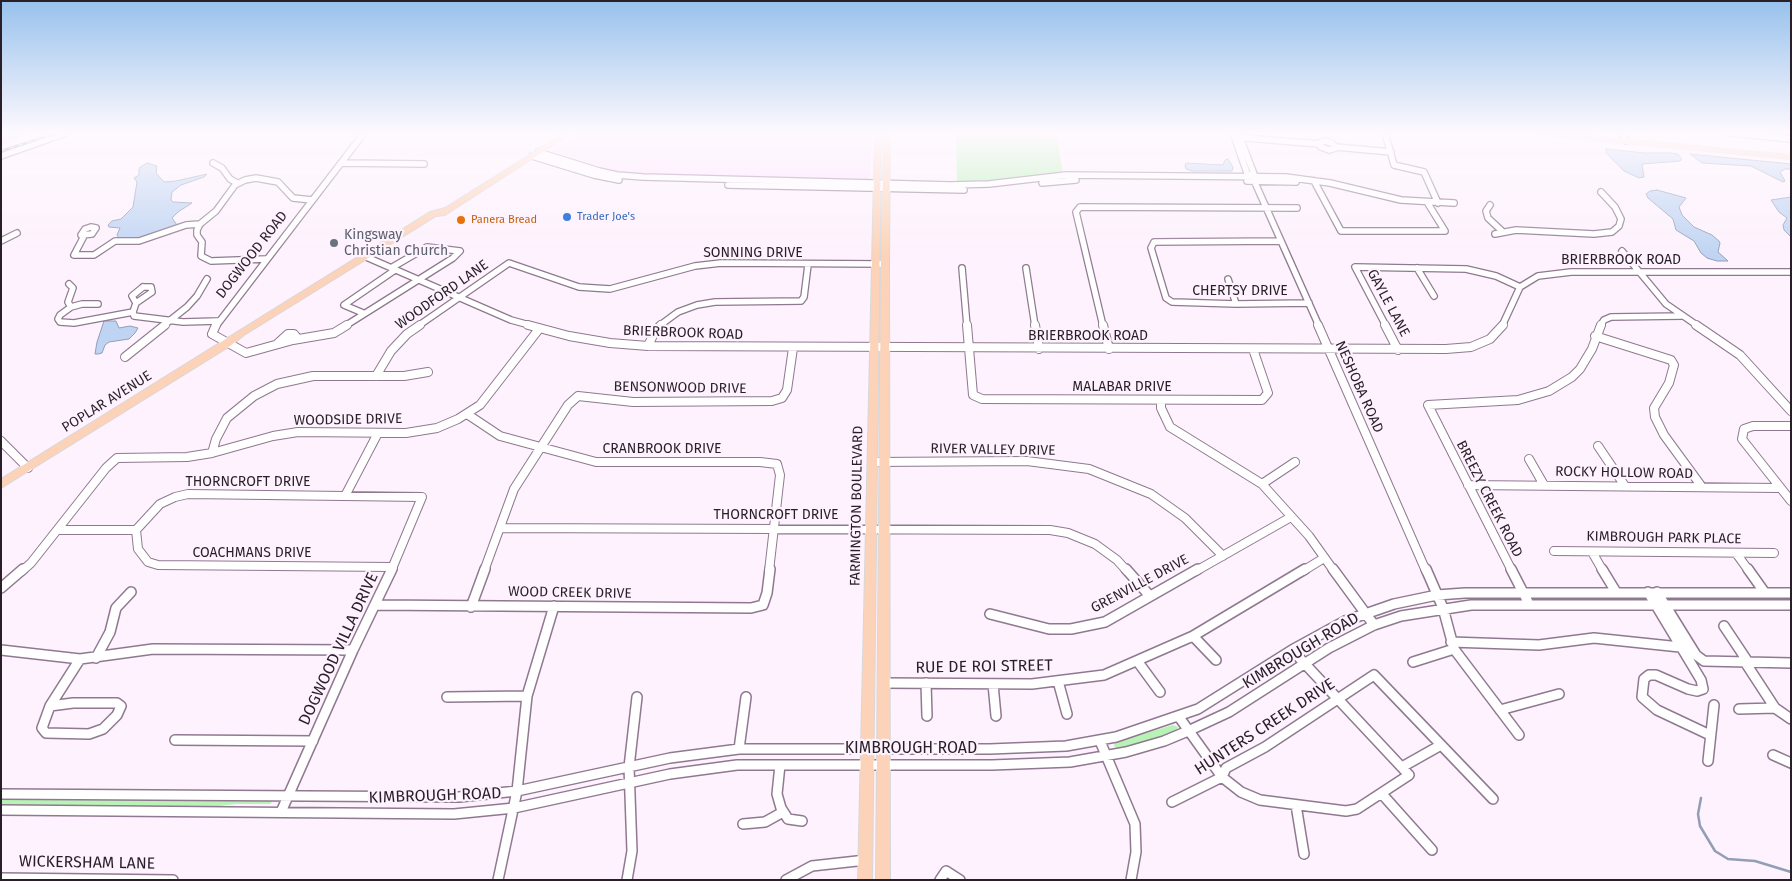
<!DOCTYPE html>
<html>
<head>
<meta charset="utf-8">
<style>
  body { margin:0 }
  #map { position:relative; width:1792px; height:881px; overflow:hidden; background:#fdf2fd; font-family:"Fira Sans",sans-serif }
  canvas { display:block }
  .frame { position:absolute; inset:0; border:2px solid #281f28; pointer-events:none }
</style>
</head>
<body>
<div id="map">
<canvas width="1792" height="881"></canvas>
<div class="frame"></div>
</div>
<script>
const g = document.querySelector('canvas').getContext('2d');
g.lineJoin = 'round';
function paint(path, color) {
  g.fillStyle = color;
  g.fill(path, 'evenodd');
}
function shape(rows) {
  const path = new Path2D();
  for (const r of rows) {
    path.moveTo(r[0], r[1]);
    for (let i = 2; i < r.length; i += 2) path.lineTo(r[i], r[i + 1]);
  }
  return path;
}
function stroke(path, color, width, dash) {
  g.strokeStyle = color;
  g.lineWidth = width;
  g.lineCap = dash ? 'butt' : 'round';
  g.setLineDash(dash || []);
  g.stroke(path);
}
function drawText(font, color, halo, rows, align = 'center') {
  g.font = font + ' "Fira Sans",sans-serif';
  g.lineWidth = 4.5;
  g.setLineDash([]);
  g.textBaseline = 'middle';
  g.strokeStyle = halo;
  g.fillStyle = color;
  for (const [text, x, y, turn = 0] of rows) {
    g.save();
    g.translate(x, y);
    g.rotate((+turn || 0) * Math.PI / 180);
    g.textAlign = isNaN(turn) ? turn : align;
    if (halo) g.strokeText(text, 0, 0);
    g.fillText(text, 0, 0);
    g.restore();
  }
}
const built = shape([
  [580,133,872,133,870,179,635,174,613,170,551,151]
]);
const green = shape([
  [956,133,1052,133,1057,140,1063,172,994,182,957,183],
  [1173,725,1178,727,1176,732,1128,747,1118,749,1114,746,1115,742],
  [1,798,271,800,272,802,270,804,236,804,202,808,1,806]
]);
const water = shape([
  [1606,149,1645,153,1671,153,1678,154,1682,159,1680,161,1642,164,1644,177,1639,178,1624,171,1606,153,1606,149],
  [1690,154,1791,164,1791,169,1785,169,1780,172,1785,181,1783,182,1751,166,1702,163,1690,154],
  [1228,159,1233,167,1232,171,1192,171,1186,169,1185,166,1186,163,1223,165,1225,160,1228,159],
  [147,163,157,166,156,173,164,182,176,181,207,174,204,177,181,185,172,192,171,200,173,202,192,203,178,212,172,218,177,225,139,238,119,238,117,235,120,228,109,227,108,225,112,221,121,219,133,207,137,182,134,178,139,175,139,168,147,163],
  [1657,190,1686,198,1679,207,1682,215,1694,227,1712,235,1719,241,1720,243,1718,252,1728,261,1717,261,1707,258,1701,253,1694,241,1676,230,1673,219,1648,198,1646,194,1650,191,1657,190],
  [1791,197,1791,237,1784,230,1783,225,1787,218,1779,212,1771,200,1791,197],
  [104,321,116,321,119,328,130,326,138,328,135,333,129,339,109,342,105,345,102,353,98,354,95,354,97,342,104,321]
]);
const stream = shape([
  [1701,798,1698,814,1700,826,1715,851,1728,859,1755,861,1791,872]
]);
const minorFar2 = shape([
  [1233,133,1247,173,1252,176,1319,326],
  [1385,133,1394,165,1424,172,1438,203],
  [1622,133,1626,141],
  [1730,133,1791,139],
  [1239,135,1254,174,1252,176],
  [1235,137,1319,144],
  [1325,141,1332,143,1336,148,1329,150,1321,147,1319,143,1325,141],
  [1336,147,1391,152],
  [538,152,599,171,617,175,643,177,950,185,989,184,1066,175,1286,177,1330,183,1401,200,1454,203],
  [1,156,66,133],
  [532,156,594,175,619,180],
  [213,163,222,168,230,179,237,183],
  [341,163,424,164],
  [1247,181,1296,182],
  [1314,181,1341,231,1445,231,1427,202],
  [1042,183,1076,180],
  [728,185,964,190],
  [1490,205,1486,211,1488,218,1502,231],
  [91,227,96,228,92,234,81,235,85,229,91,227],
  [1495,234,1516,230,1594,234,1612,232,1619,226,1621,219,1615,207,1601,192],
  [84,236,74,255,94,255,115,241,139,241,186,225,200,224],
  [1,241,17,233],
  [1281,241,1154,242,1151,248,1166,298,1172,302,1236,304,1309,303],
  [1622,251,1666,304,1698,326],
  [364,256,511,320,533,326],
  [266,259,211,261,201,256,202,242,197,235,197,230,200,224,216,211,235,185,245,180,256,178,278,182,293,198,312,200],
  [962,268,967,326],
  [1026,268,1035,326],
  [1417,268,1434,296],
  [1228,279,1236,304],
  [69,284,73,288,68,302,71,307],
  [143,287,151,287,152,292,136,303,132,296,143,287],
  [136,303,133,312,134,316,183,322,218,321],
  [98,304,82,304,71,307,60,315,58,319,60,322,74,323,133,312],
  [363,313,344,305,395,270],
  [163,326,187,307,197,296,207,279],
  [216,326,364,133],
  [345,326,453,258,460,251,427,247,391,268],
  [418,326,509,263,579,287,610,289,695,266,721,263,885,264],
  [659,326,678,312,697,305,715,302,801,301,804,297,808,265],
  [1103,326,1076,212,1080,207,1297,208],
  [1386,326,1355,267,1466,269,1496,276,1520,287],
  [1502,326,1520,287,1538,276,1571,272,1791,272],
  [1600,326,1604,320,1611,317,1682,316]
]);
const minorFar1 = shape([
  [216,325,212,334,246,353,293,340,334,333,347,325],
  [528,325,569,336,610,343,648,346,1446,349,1471,347,1490,339,1503,325],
  [967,325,973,395,982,399,1262,400,1268,393,1253,349],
  [1035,325,1039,349],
  [1103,325,1109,349],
  [1318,325,1426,571],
  [1385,325,1398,350],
  [1696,325,1740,355,1791,411],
  [1595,336,1671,360,1674,365,1669,383,1654,408,1655,417,1664,435,1702,487],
  [277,344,288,334,294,334,298,339],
  [648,346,655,331,661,325],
  [125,357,165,325],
  [376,376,391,351,407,334,420,325],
  [1161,400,1161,408,1170,427,1262,484,1309,536,1334,571],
  [467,414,500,436,596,462,760,462,777,464,780,475,769,571],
  [1791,426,1753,426,1744,429,1742,439,1791,501],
  [1,441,28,468],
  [1598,446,1625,486],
  [212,453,216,439,227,418,254,396,277,384,313,376,404,376,428,372],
  [1529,459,1544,485],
  [873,462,1027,461,1089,469,1151,494,1185,518,1223,556],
  [1262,484,1295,462],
  [1468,485,1779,488],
  [345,496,378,433],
  [500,528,1050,530,1068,533,1095,544,1117,560,1127,571],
  [58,530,136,530,160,504,175,497,188,494,422,497,391,571],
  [136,530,138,549,148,562,158,565,393,567],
  [1554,551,1774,553],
  [1592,552,1603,571],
  [1736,553,1749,571],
  [22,571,31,563,106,468,117,458,187,457,212,453,273,436,298,432,406,433,437,428,458,419,480,405,539,329],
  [484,571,514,489,568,405,578,396,633,402,772,401,782,398,787,390,793,348],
  [1196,571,1291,517],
  [1303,571,1324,558],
  [1512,571,1428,405,1518,400,1549,391,1572,377,1580,369,1592,349,1601,325]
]);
const minor = shape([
  [1126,569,1149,595],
  [1333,569,1374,625],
  [1426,569,1443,608,1454,649,1519,735],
  [1511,569,1529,604],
  [1602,569,1616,592],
  [1748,569,1765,593],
  [1,588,23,569],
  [1648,592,1701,680,1703,689,1697,691,1688,689,1656,675,1649,675,1644,679,1642,697,1657,710,1710,735],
  [1657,592,1696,655,1704,661,1791,663],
  [376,605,751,608,763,605,767,593,770,569],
  [471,607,485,569],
  [990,614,1049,629,1071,629,1105,622,1198,569],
  [1724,626,1748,662],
  [1193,636,1216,660],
  [1451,642,1539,645,1594,638,1680,647],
  [1,650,80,659,153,649,353,650],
  [96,658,110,632,116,608,131,592],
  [1138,662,1160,692],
  [1413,662,1454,649],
  [1745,662,1775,708,1791,719],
  [1058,681,1067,714],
  [884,683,1032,684,1104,675,1193,636,1305,569],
  [926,683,927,716],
  [993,684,996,716],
  [447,697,527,696],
  [73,703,117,703,121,706,117,715,103,729,89,734,46,733,42,728,50,706,73,703],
  [50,706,80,659],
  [1739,709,1775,708],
  [1500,710,1559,694],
  [1179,717,1222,777,1241,792,1260,800,1346,811,1357,809,1409,775,1292,650],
  [175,740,313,741],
  [1100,741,1135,824,1136,852,1131,880],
  [739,749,746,697],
  [1773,755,1791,763],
  [1708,761,1714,705],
  [780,765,777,794,781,808,788,819,802,821],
  [1402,767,1441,745],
  [1,794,459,797,517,791,670,758,739,749,990,749,1066,746,1116,737,1198,709,1292,650,1345,621,1394,604,1437,595,1465,593,1791,593],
  [1382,794,1432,850],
  [1172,802,1222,777,1226,768,1265,747,1374,675,1493,799],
  [1296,805,1304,854],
  [1,810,454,814,514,808,670,774,737,765,992,765,1070,762,1126,752,1164,741,1188,731,1229,712,1329,648,1374,625,1401,616,1471,605,1791,605],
  [281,812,353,650,392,569],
  [743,824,765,822,783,812],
  [1,878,173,880],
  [498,880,517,791,527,696,554,606],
  [627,880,632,851,629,767,637,697],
  [786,880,812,866,866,860],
  [940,880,946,871,960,880]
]);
const major = shape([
  [17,133,26,133,1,144,1,139,17,133],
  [564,133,572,133,445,215,436,216,244,335,230,346,1,488,1,479,430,212,445,208,564,133],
  [875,133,881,133,872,880,858,880,875,133],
  [884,133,890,133,889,264,890,880,876,880,881,264,884,133],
  [1536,133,1561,133,1791,155,1791,159,1539,135,1536,133]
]);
const rail = shape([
  [1,151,57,133]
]);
const markers = [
  [567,217,5,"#3f7fe0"],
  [461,220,5,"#e8710a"],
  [334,243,5,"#6b7280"]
];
const farShopnames = [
  ["Trader Joe's",577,217]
];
const farFoodnames = [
  ["Panera Bread",471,220]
];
const worshipNames = [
  ["Kingsway",344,235],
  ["Christian Church",344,251]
];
const streetNames = [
  ["SONNING DRIVE",753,253],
  ["DOGWOOD ROAD",252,255,-52],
  ["BRIERBROOK ROAD",1621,260],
  ["CHERTSY DRIVE",1240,291],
  ["WOODFORD LANE",442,295,-35],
  ["GAYLE LANE",1388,303,62],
  ["BRIERBROOK ROAD",683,333,2],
  ["BRIERBROOK ROAD",1088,336],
  ["MALABAR DRIVE",1122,387],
  ["NESHOBA ROAD",1359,387,66],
  ["BENSONWOOD DRIVE",680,388,1],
  ["POPLAR AVENUE",107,402,-32],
  ["WOODSIDE DRIVE",348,420,-1],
  ["CRANBROOK DRIVE",662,449],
  ["RIVER VALLEY DRIVE",993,450,1],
  ["ROCKY HOLLOW ROAD",1624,473,1],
  ["THORNCROFT DRIVE",248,482],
  ["BREEZY CREEK ROAD",1489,499,63],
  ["FARMINGTON BOULEVARD",857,506,-89],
  ["THORNCROFT DRIVE",776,515],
  ["KIMBROUGH PARK PLACE",1664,538,1],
  ["COACHMANS DRIVE",252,553],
  ["GRENVILLE DRIVE",1140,584,-28],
  ["WOOD CREEK DRIVE",570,593,1]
];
const nearStreetnames = [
  ["DOGWOOD VILLA DRIVE",339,649,-65],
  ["KIMBROUGH ROAD",1301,651,-31],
  ["RUE DE ROI STREET",984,667,-1],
  ["HUNTERS CREEK DRIVE",1265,727,-33],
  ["KIMBROUGH ROAD",911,749],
  ["KIMBROUGH ROAD",435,796,-2],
  ["WICKERSHAM LANE",87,863,1]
];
paint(built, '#fde3fd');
paint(green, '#b7f3b5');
paint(water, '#bfd4f2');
stroke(water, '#929eb5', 1);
stroke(stream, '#929eb5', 2.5);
stroke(minorFar2, '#907990', 8);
stroke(minorFar1, '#907990', 10);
stroke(minor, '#907990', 12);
stroke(major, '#d8d7d8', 2);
stroke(minorFar2, '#fff', 5.5);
stroke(minorFar1, '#fff', 8);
stroke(minor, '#fff', 9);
paint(major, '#fcd3b9');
stroke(rail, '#605760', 2.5);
stroke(rail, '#fdf2fd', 1, [4.5]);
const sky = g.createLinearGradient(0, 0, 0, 256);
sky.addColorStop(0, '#97c1ec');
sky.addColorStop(0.52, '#fef9fe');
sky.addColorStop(1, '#fef9fe00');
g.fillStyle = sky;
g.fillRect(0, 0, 1792, 256);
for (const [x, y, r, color] of markers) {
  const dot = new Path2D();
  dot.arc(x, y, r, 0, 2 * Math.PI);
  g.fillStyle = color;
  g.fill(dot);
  stroke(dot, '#fdf2fd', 2);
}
drawText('11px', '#366cbe', '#fdf2fd', farShopnames, 'left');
drawText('11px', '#c56008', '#fdf2fd', farFoodnames, 'left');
drawText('14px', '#5b616d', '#fdf2fd', worshipNames, 'left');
drawText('14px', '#281f28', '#fdf2fd', streetNames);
drawText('16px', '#281f28', '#fdf2fd', nearStreetnames);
</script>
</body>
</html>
